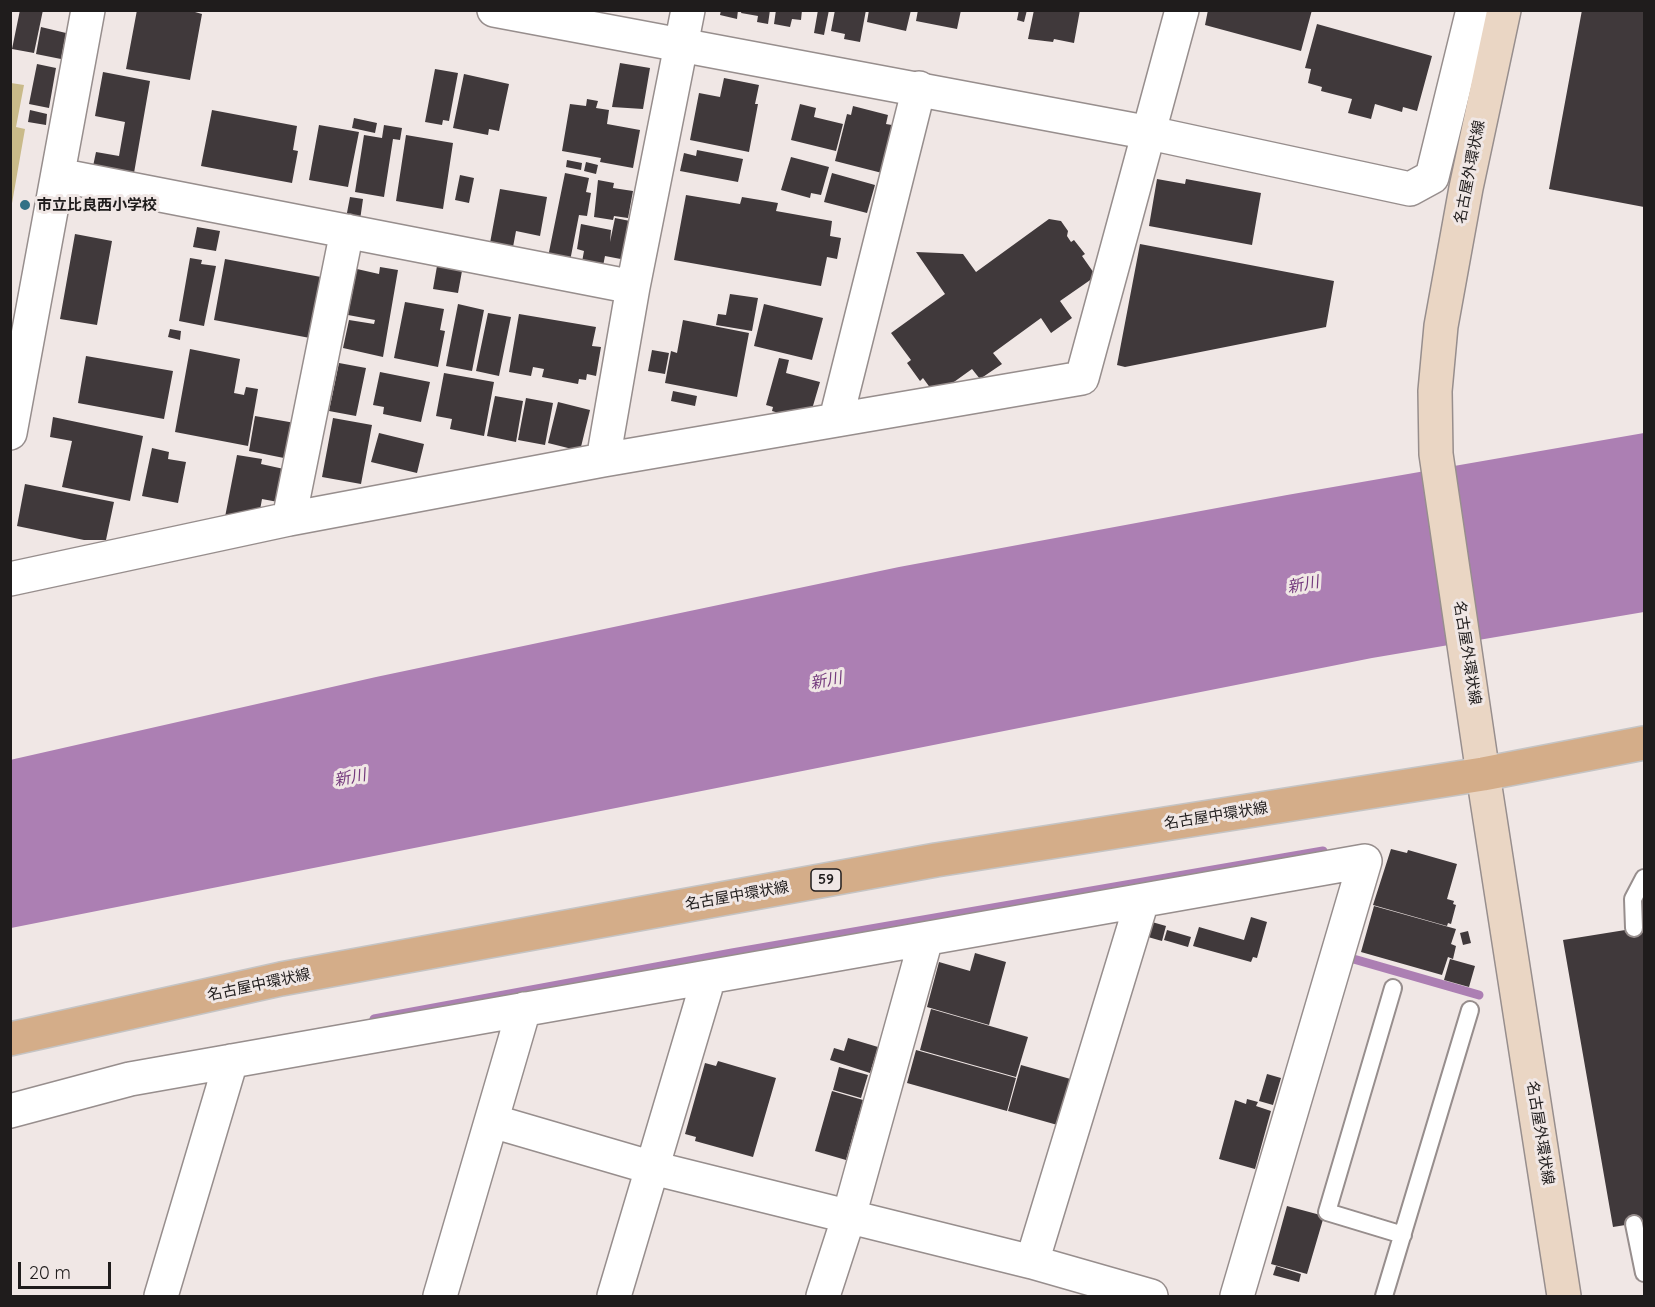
<!DOCTYPE html>
<html>
<head>
<meta charset="utf-8">
<style>
  body { margin:0 }
  #map { position:relative; width:1655px; height:1307px; overflow:hidden; background:#f0e7e5; font-family:Quicksand,sans-serif }
  canvas { display:block }
  .frame { position:absolute; inset:0; border:12px solid #1f1c1c; pointer-events:none }
  .scale { position:absolute; left:18px; top:1262px; width:93px; height:27px; box-sizing:border-box; border:3px solid #1f1c1c; border-top:0; padding-left:8px; font-size:18px; line-height:21px; white-space:nowrap; color:#1f1c1c; -webkit-text-stroke:4px #f0e7e5; paint-order:stroke }
</style>
</head>
<body>
<div id="map">
<canvas width="1655" height="1307"></canvas>
<div class="frame"></div>
<div class="scale">20 m</div>
</div>
<script>
const g = document.querySelector('canvas').getContext('2d');
g.lineJoin = 'round';
function paint(path, color) {
  g.fillStyle = color;
  g.fill(path, 'evenodd');
}
function shape(rows) {
  const path = new Path2D();
  for (const r of rows) {
    path.moveTo(r[0], r[1]);
    for (let i = 2; i < r.length; i += 2) path.lineTo(r[i], r[i + 1]);
  }
  return path;
}
function stroke(path, color, width, dash) {
  g.strokeStyle = color;
  g.lineWidth = width;
  g.lineCap = dash ? 'butt' : 'round';
  g.setLineDash(dash || []);
  g.stroke(path);
}
function drawText(font, color, halo, rows, align = 'center') {
  g.font = font + ' Quicksand,"Noto Sans JP",sans-serif';
  g.lineWidth = 6;
  g.setLineDash([]);
  g.textBaseline = 'middle';
  g.strokeStyle = halo;
  g.fillStyle = color;
  for (const [text, x, y, turn = 0] of rows) {
    g.save();
    g.translate(x, y);
    g.rotate((+turn || 0) * Math.PI / 180);
    g.textAlign = isNaN(turn) ? turn : align;
    if (halo) g.strokeText(text, 0, 0);
    g.fillText(text, 0, 0);
    g.restore();
  }
}
const green = shape([
  [11,83,24,85,16,127,25,129,11,209]
]);
const water = shape([
  [1644,433,1644,612,1372,658,11,928,10,760,376,677,899,567,1287,495]
]);
const stream = shape([
  [1350,958,1479,995],
  [374,1019,732,953,1323,851]
]);
const building = shape([
  [20,10,43,10,34,53,12,49],
  [137,10,188,10,202,14,190,80,126,69],
  [721,10,738,10,737,19,720,15],
  [742,10,770,10,768,24,757,22,758,16,741,13],
  [776,10,802,10,801,20,792,19,790,27,774,24],
  [818,10,829,10,824,35,814,33],
  [835,10,866,10,860,42,844,39,845,34,831,31],
  [869,10,911,10,906,31,867,22],
  [918,10,961,10,957,29,916,21],
  [1019,10,1027,10,1024,22,1017,20],
  [1034,10,1080,10,1074,43,1054,39,1053,42,1028,39],
  [1208,10,1312,10,1301,51,1205,25],
  [1582,10,1644,10,1644,207,1549,189],
  [1317,24,1432,56,1417,111,1403,107,1402,112,1375,104,1371,119,1348,113,1352,99,1321,91,1322,87,1308,83,1311,69,1305,68],
  [41,27,66,33,61,59,36,54],
  [620,63,650,68,643,109,612,107],
  [37,64,56,68,49,108,29,104],
  [435,69,458,73,449,121,443,120,442,125,425,122],
  [103,72,150,81,134,173,92,171,96,152,119,156,125,122,95,116],
  [464,74,509,84,499,131,489,129,488,135,453,128],
  [724,78,759,85,755,104,758,104,749,152,690,140,699,93,720,97],
  [587,99,598,101,596,108,609,110,607,124,640,130,633,168,600,162,601,158,562,151,570,104,586,106],
  [800,104,816,108,814,117,843,124,836,151,791,140],
  [853,106,888,115,886,124,892,125,882,173,835,161,847,114,851,115],
  [30,110,47,114,46,125,28,122],
  [212,110,297,126,293,150,298,151,292,183,201,166],
  [354,118,377,123,375,133,352,128],
  [319,125,359,132,348,187,309,180],
  [384,125,402,128,400,140,393,139,384,197,355,192,364,135,382,138],
  [406,135,453,143,443,209,396,201],
  [697,150,743,159,738,182,680,171,684,153,696,156],
  [791,157,829,167,821,195,811,193,810,198,781,190],
  [567,160,582,163,581,170,566,167],
  [586,162,598,165,596,174,584,171],
  [565,173,589,178,586,192,591,193,587,216,579,215,570,261,548,257],
  [832,173,875,185,867,213,824,202],
  [460,175,474,178,469,203,455,200],
  [1157,179,1185,184,1186,179,1261,193,1252,245,1149,226],
  [598,180,614,183,613,188,633,191,628,218,614,216,613,220,594,217],
  [500,189,547,197,540,236,516,231,513,247,490,243],
  [686,195,740,204,742,197,778,203,776,211,832,221,830,236,841,238,837,259,827,257,821,286,674,260],
  [350,197,363,199,360,220,346,218],
  [615,218,630,221,626,260,605,256,603,266,582,262,584,251,577,249,581,224,611,230,610,242],
  [1049,219,1061,221,1068,231,1067,236,1071,242,1074,240,1085,254,1082,256,1096,276,1060,301,1072,318,1051,333,1041,318,993,353,1002,364,980,379,972,369,940,392,936,386,931,389,923,378,920,381,907,363,911,360,891,333,945,294,916,252,963,254,976,272],
  [197,227,220,231,216,251,193,247],
  [75,234,112,241,97,325,60,319],
  [1140,244,1334,281,1326,327,1125,367,1117,365],
  [190,258,202,260,201,264,216,266,204,326,179,321],
  [225,259,321,277,310,338,214,320],
  [437,266,462,271,458,293,433,289],
  [380,267,398,270,383,357,343,348,349,320,374,324,375,320,348,315,357,269,379,274],
  [730,294,758,298,752,331,716,325,718,314,726,315],
  [405,302,444,309,440,330,445,331,438,367,394,358],
  [458,304,484,310,472,371,446,366],
  [764,304,823,318,812,360,754,346],
  [488,313,511,317,499,376,476,371],
  [519,314,596,327,592,346,601,347,596,376,587,374,586,380,579,379,578,384,542,377,544,369,533,367,531,376,509,372],
  [683,320,749,333,737,397,665,383,671,351,677,353],
  [170,329,181,331,180,340,168,337],
  [190,349,240,359,234,393,244,395,246,387,258,389,248,446,175,432],
  [652,350,669,353,665,374,648,371],
  [86,356,173,371,164,419,78,403],
  [779,358,789,360,786,373,820,382,810,416,792,417,772,411,773,407,766,405],
  [339,363,366,368,356,416,329,411],
  [380,372,430,382,421,422,383,414,384,407,373,405],
  [444,373,494,382,484,436,450,429,452,419,436,416],
  [673,391,697,396,695,406,671,401],
  [495,396,523,401,516,442,487,436],
  [526,398,553,403,545,445,518,440],
  [558,402,590,410,580,451,548,443],
  [255,416,295,423,289,459,249,451],
  [53,417,143,436,130,501,62,487,72,441,50,437],
  [333,418,372,425,361,484,322,477],
  [379,433,424,444,417,473,371,462],
  [152,448,169,452,168,459,186,462,178,503,142,496],
  [237,455,262,459,261,464,284,469,278,502,262,499,260,510,225,517],
  [25,484,114,502,106,540,84,540,17,526],
  [1391,849,1407,853,1408,850,1457,864,1447,899,1454,901,1453,904,1456,905,1451,924,1448,923,1447,926,1373,905],
  [1374,906,1456,929,1451,944,1456,946,1453,959,1448,957,1442,975,1361,952],
  [1251,917,1267,922,1257,958,1253,957,1251,962,1193,946,1199,927,1244,940],
  [1152,922,1166,926,1162,941,1148,937],
  [1644,927,1644,1222,1613,1227,1563,940],
  [1167,930,1191,937,1188,947,1164,940],
  [1468,931,1471,943,1463,945,1460,933],
  [975,953,1006,962,989,1025,927,1007,939,962,970,971],
  [1450,959,1475,966,1469,987,1444,980],
  [931,1009,1028,1037,1016,1077,920,1050],
  [848,1038,878,1047,870,1073,830,1060,834,1048,844,1051],
  [916,1050,1016,1078,1007,1111,907,1083],
  [718,1061,776,1078,753,1157,695,1141,696,1137,685,1134,705,1063,716,1066],
  [1021,1065,1074,1080,1061,1126,1008,1111],
  [839,1067,868,1075,861,1098,833,1090],
  [1267,1074,1281,1078,1273,1105,1259,1101],
  [832,1091,863,1100,846,1160,815,1151],
  [1247,1099,1258,1102,1256,1106,1271,1111,1255,1169,1219,1159,1235,1100,1246,1104],
  [1287,1206,1324,1216,1307,1274,1271,1264],
  [1276,1266,1301,1274,1299,1282,1273,1275]
]);
const service = shape([
  [1634,928,1633,899,1644,878],
  [1393,988,1327,1212,1403,1235],
  [1634,1224,1644,1273],
  [1384,1296,1470,1010]
]);
const minor = shape([
  [58,175,633,287],
  [836,419,919,88],
  [10,433,88,10],
  [603,460,633,287,688,10],
  [289,519,347,231],
  [10,579,289,519,603,460,1082,378,1182,10],
  [10,1111,130,1079,1365,861,1237,1296],
  [492,1121,653,1168,1032,1262,1151,1296],
  [1032,1262,1142,901],
  [161,1296,231,1061],
  [440,1296,524,1009],
  [614,1296,709,977],
  [823,1296,849,1216,926,939]
]);
const tertiary = shape([
  [494,10,1150,133,1410,189,1432,177,1473,10]
]);
const secondary = shape([
  [1504,10,1466,188,1441,326,1435,391,1436,454,1483,774,1564,1296]
]);
const primary = shape([
  [10,1039,281,979,539,932,936,860,1483,774,1644,743]
]);
const markers = [
  [25,205,6,"#327186"]
];
const shields = [
  [826,880,30]
];
const shieldNames = [
  ["59",826,880]
];
const streetNames = [
  ["名古屋外環状線",1470,172,-79],
  ["名古屋外環状線",1467,653,81],
  ["名古屋中環状線",1216,816,-9],
  ["名古屋中環状線",737,896,-10],
  ["名古屋中環状線",259,985,-12],
  ["名古屋外環状線",1540,1133,81]
];
const poiNames = [
  ["市立比良西小学校",37,205]
];
const waterNames = [
  ["新川",1303,585,-11],
  ["新川",826,681,-11],
  ["新川",350,778,-11]
];
paint(green, '#c9ba89');
paint(water, '#ac7fb3');
stroke(stream, '#ac7fb3', 9);
paint(building, '#40393b');
stroke(service, '#978e8d', 20);
stroke(minor, '#978e8d', 36);
stroke(tertiary, '#978e8d', 36);
stroke(secondary, '#978e8d', 36);
stroke(primary, '#c5c4c4', 36);
stroke(service, '#fff', 16);
stroke(minor, '#fff', 33);
stroke(tertiary, '#fff', 33);
stroke(secondary, '#ead6c4', 33);
stroke(primary, '#d4ad89', 33);
for (const [x, y, r, color] of markers) {
  const dot = new Path2D();
  dot.arc(x, y, r, 0, 2 * Math.PI);
  g.fillStyle = color;
  g.fill(dot);
  stroke(dot, '#f0e7e5', 2);
}
for (const [x, y, w] of shields) {
  const box = new Path2D();
  box.roundRect(x - w / 2, y - 11, w, 22, 4.5);
  g.fillStyle = '#f0e7e5';
  g.fill(box);
  stroke(box, '#1f1c1c', 1.5);
}
drawText('bold 14px', '#1f1c1c', null, shieldNames);
drawText('15px', '#1f1c1c', '#f0e7e5', streetNames);
drawText('bold 15px', '#1f1c1c', '#f0e7e5', poiNames, 'left');
drawText('italic 16px', '#743a7d', '#f0e7e5', waterNames);
</script>
</body>
</html>
